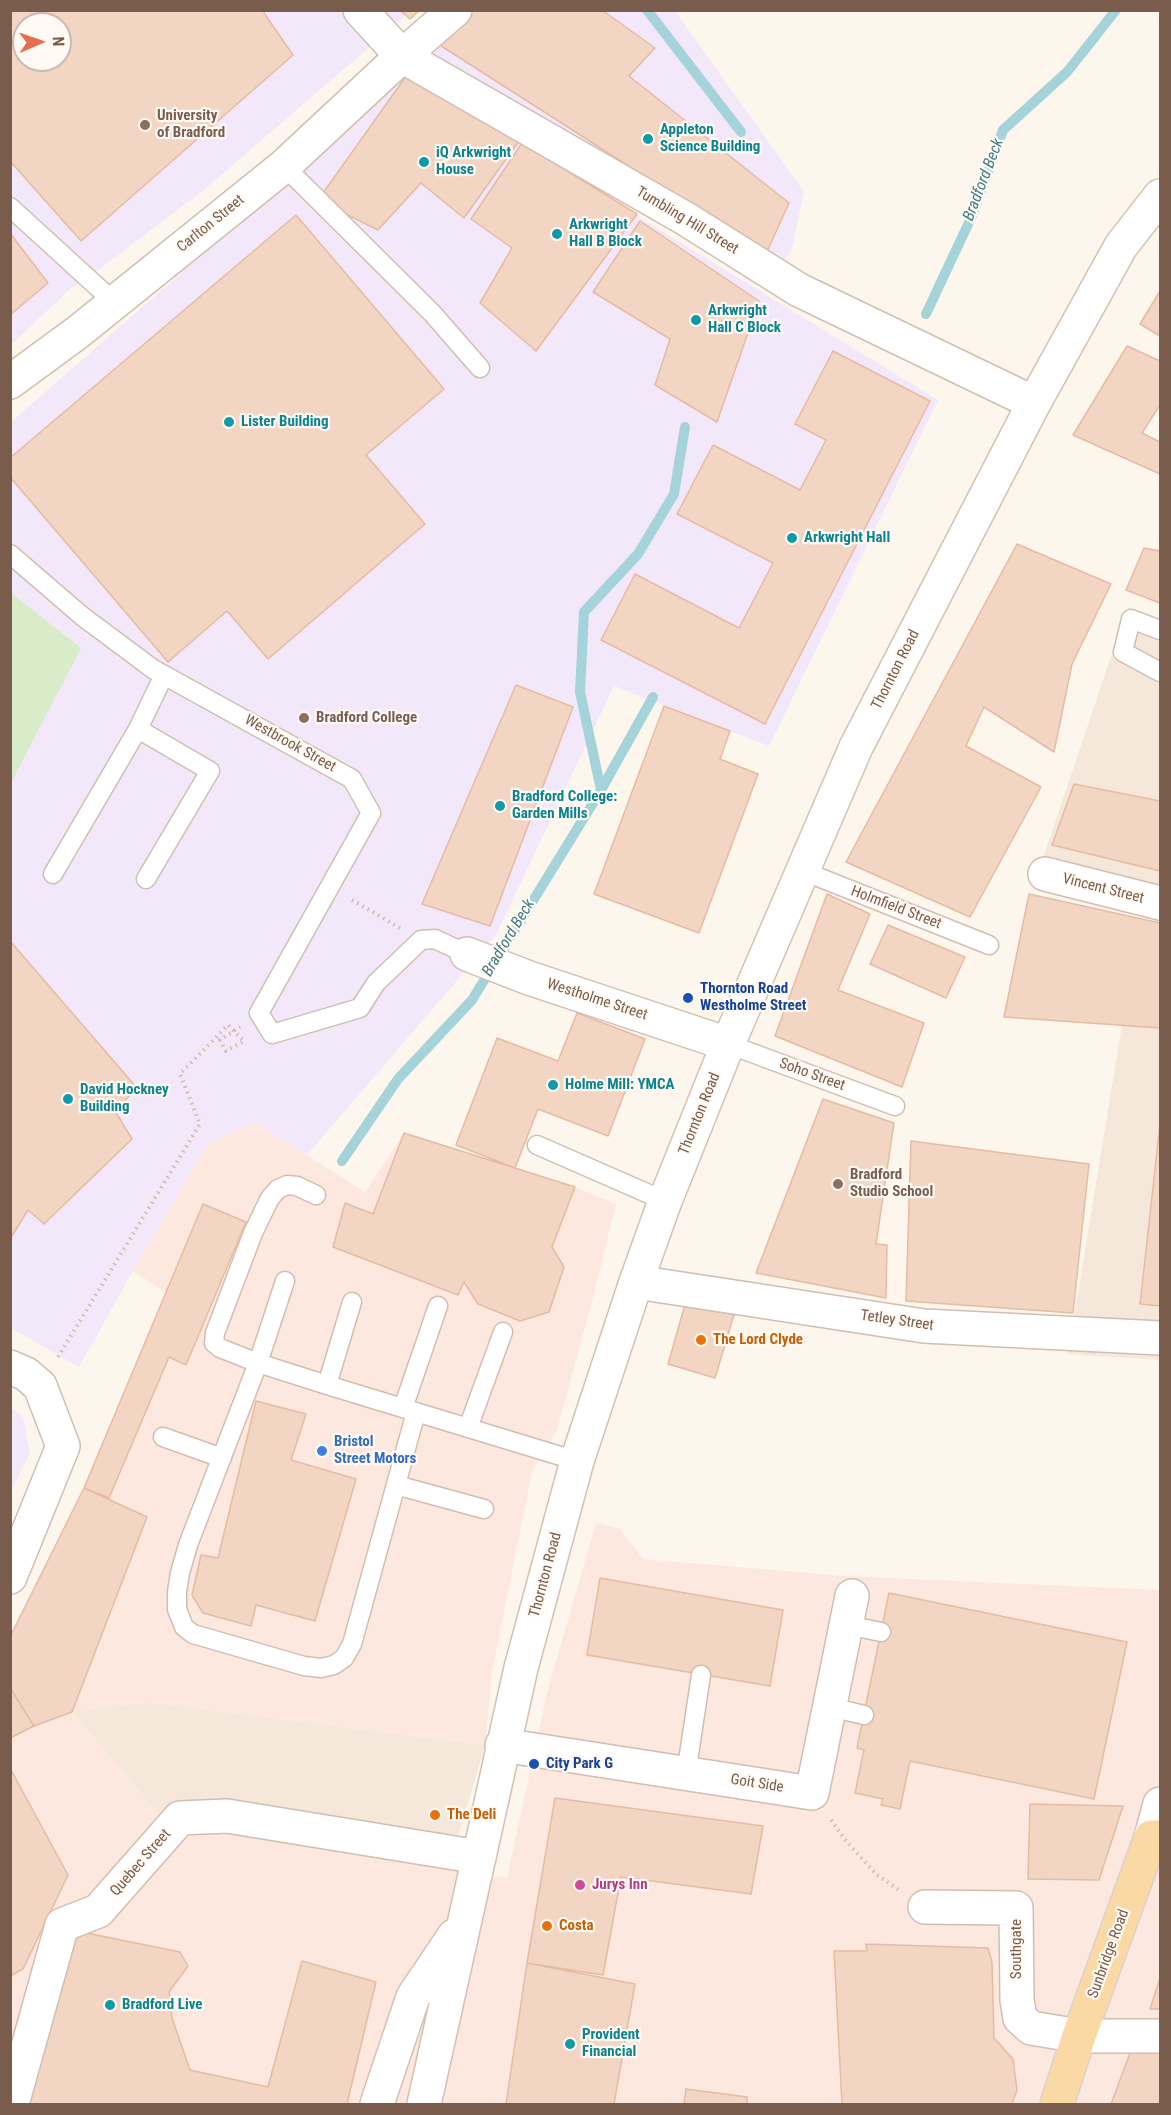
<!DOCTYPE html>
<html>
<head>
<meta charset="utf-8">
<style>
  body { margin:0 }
  #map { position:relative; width:1171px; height:2115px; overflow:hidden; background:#fdf6ec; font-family:"Roboto Condensed",sans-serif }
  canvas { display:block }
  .frame { position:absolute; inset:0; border:12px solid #7a5c4d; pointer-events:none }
  .north { position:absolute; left:12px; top:12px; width:60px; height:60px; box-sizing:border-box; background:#fffaf3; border:2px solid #cabbb1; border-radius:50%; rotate:88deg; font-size:16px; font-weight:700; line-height:24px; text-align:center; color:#7a5c4d }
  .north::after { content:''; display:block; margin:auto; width:21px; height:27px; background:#e76f51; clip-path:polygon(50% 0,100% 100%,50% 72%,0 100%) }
</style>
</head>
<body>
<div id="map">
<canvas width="1171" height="2115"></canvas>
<div class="frame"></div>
<div class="north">N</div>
</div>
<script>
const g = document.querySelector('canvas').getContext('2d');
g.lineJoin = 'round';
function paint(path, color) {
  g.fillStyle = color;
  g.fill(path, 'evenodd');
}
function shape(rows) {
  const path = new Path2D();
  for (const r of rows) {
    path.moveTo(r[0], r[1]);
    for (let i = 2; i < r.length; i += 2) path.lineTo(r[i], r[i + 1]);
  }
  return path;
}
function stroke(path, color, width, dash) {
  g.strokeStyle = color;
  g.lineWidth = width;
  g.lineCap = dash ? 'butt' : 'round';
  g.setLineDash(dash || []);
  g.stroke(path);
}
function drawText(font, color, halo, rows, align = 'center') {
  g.font = font + ' "Roboto Condensed",sans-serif';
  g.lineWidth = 4.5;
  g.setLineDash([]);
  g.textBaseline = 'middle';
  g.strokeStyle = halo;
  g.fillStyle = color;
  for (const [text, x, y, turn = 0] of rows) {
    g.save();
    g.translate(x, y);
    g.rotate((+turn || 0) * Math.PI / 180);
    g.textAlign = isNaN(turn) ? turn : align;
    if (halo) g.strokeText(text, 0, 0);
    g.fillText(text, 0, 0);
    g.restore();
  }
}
const residential = shape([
  [1124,618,1160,634,1160,889,1043,858],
  [1122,1025,1160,1028,1160,1360,1068,1354],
  [147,1702,485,1745,449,1868,166,1823,72,1712]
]);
const commercial = shape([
  [255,1122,365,1192,404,1133,575,1187,616,1204,591,1305,557,1430,532,1472,492,1672,485,1745,147,1702,72,1712,166,1823,294,1840,507,1878,547,1693,596,1523,620,1529,643,1559,844,1576,1160,1590,1160,2104,11,2104,10,1720,72,1712,147,1517,84,1488,166,1293,133,1271,208,1144]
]);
const education = shape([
  [11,11,411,11,204,190,93,274,70,289,11,345],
  [24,24,60,24,60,60,24,60],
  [479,11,675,11,804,192,791,253,778,265,429,51],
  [407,75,938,400,769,746,614,686,496,935,307,1155,255,1122,208,1144,133,1271,79,1367,11,1328,10,423],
  [11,1408,23,1417,30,1453,11,1491]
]);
const green = shape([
  [11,593,81,648,11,783]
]);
const stream = shape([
  [647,10,741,132],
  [926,314,971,218,1003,130,1067,72,1116,10],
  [601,790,580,692,584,612,638,554,674,494,685,427],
  [342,1161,398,1079,472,1000,601,790,653,697]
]);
const building = shape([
  [10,10,265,10,264,13,293,55,81,241,10,161,10,10],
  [24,24,60,24,60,60,24,60,24,24],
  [400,10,420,10,410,19,400,10],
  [473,10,602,10,655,48,629,76,789,203,766,254,435,42,473,10],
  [407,75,519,141,464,218,421,183,378,230,318,200,407,75],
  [522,143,637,214,536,351,480,303,512,248,471,219,522,143],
  [296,215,444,389,366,455,425,524,268,659,227,611,168,662,10,477,10,458,296,215],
  [640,221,759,301,717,422,655,385,670,339,593,292,640,221],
  [10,233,48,283,10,315,10,233],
  [1160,291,1160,336,1140,324,1160,291],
  [1127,346,1160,361,1160,405,1142,433,1160,442,1160,474,1073,435,1127,346],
  [833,351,930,401,765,724,601,640,635,574,739,628,773,563,677,514,713,445,800,490,826,440,795,424,833,351],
  [1017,544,1111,584,1072,664,1054,752,984,707,966,746,1041,787,970,917,846,862,1017,544],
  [1144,548,1160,551,1160,603,1126,590,1144,548],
  [516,685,573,707,490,926,422,904,516,685],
  [664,706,730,731,720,759,758,774,699,933,594,894,664,706],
  [1074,784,1160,801,1160,871,1052,845,1074,784],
  [827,894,870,914,838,990,924,1023,902,1087,775,1036,827,894],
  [1029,894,1160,923,1160,1028,1004,1017,1029,894],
  [888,925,965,957,946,998,870,964,888,925],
  [10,941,137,1088,115,1111,132,1139,44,1224,28,1210,10,1239,10,941],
  [577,1013,645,1039,608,1136,538,1109,515,1168,456,1145,497,1038,558,1061,577,1013],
  [823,1099,894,1123,876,1244,887,1245,886,1298,756,1273,823,1099],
  [1160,1124,1160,1306,1140,1304,1160,1124],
  [404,1133,575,1187,552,1247,564,1267,549,1312,520,1321,478,1304,464,1282,458,1295,333,1247,345,1203,373,1214,404,1133],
  [911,1141,1089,1164,1073,1313,906,1301,911,1141],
  [203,1204,246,1222,186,1365,169,1357,109,1498,84,1488,203,1204],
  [686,1301,734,1315,715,1378,668,1364,686,1301],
  [256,1401,306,1414,291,1460,356,1479,315,1621,256,1605,251,1626,203,1613,192,1595,201,1555,218,1558,256,1401],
  [84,1488,147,1517,72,1712,34,1726,10,1688,10,1637,84,1488],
  [600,1578,783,1610,770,1686,587,1655,600,1578],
  [889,1593,1127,1642,1094,1799,910,1761,900,1809,881,1805,883,1799,855,1793,864,1750,857,1748,889,1593],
  [10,1688,34,1726,10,1738,10,1688],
  [10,1768,68,1875,23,1969,10,1976,10,1768],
  [555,1798,763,1826,751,1894,621,1877,603,1975,527,1963,555,1798],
  [1030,1804,1123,1806,1099,1880,1028,1879,1030,1804],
  [77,1931,180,1952,188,1966,169,1992,172,2018,190,2070,268,2087,302,1961,376,1982,347,2104,25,2104,77,1931],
  [866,1944,988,1948,992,1962,994,2038,1013,2059,1017,2090,1012,2104,842,2104,834,1951,867,1951,866,1944],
  [527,1963,635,1984,614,2104,506,2104,527,1963],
  [1160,1978,1160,2009,1150,2009,1160,1978],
  [1160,2052,1160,2104,1111,2104,1130,2053,1160,2052],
  [686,2089,747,2097,747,2104,684,2104,686,2089]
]);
const path = shape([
  [352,900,400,928],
  [58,1357,200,1124,180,1074,228,1025,244,1041,226,1051,220,1040,240,1027],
  [831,1820,846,1841,877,1875,899,1890]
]);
const service = shape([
  [284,166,432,313,480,368],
  [10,207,114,302],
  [10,554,82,616,153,669,352,779,371,813,259,1013,272,1034,360,1008,376,983,421,940,435,939,467,954],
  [1160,630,1131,619,1123,652,1160,672],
  [803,871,989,945],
  [53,874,138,729],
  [146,879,210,771,138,729,164,675],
  [728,1044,895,1106],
  [537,1145,665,1201],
  [316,1195,297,1186,287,1185,278,1189,270,1198,253,1233,215,1333,214,1343,220,1348,258,1363,327,1385,577,1461],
  [285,1281,258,1363,188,1545,180,1573,177,1592,177,1609,184,1627,193,1634,304,1666,321,1668,334,1665,344,1658,352,1644,416,1412],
  [327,1385,352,1302],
  [403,1408,438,1306],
  [468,1428,503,1332],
  [163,1437,222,1458],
  [396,1485,484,1509],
  [847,1625,881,1632],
  [830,1707,864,1715],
  [686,1774,701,1675]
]);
const minor = shape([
  [360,10,402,56,686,219,799,290,1034,403],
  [10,382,78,332,284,166,402,56,455,10],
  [1045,874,1160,903],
  [467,954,529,978,728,1044],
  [636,1282,924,1326,1160,1338],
  [10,1367,26,1374,40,1386,63,1446,10,1577],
  [502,1745,812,1793,852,1596],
  [925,1907,1016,1908,1017,2000,1020,2018,1031,2028,1079,2036,1160,2036],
  [12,2104,62,1925,98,1911,180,1818,227,1816,479,1857]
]);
const tertiary = shape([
  [1151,1837,1160,1804]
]);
const secondary = shape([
  [377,2104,413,1997,454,1936],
  [424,2104,521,1668,577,1461,636,1282,665,1201,728,1044,856,747,1034,403,1121,246,1160,196]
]);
const primary = shape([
  [1057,2104,1079,2036,1151,1837,1160,1837]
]);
const markers = [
  [145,125,6,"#8d6e63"],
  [648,139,6,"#0f9aa8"],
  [424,162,6,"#0f9aa8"],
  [557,234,6,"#0f9aa8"],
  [696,320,6,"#0f9aa8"],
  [229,422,6,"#0f9aa8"],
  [792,538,6,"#0f9aa8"],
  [304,718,6,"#8d6e63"],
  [500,806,6,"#0f9aa8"],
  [688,998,6,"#1a4fb4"],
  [553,1085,6,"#0f9aa8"],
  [68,1099,6,"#0f9aa8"],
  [838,1184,6,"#8d6e63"],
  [701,1340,6,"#e8710a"],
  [322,1451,6,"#3f7fe0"],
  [534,1764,6,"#1a4fb4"],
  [435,1815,6,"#e8710a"],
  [580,1885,6,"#d1479c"],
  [547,1926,6,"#e8710a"],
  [110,2005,6,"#0f9aa8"],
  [570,2044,6,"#0f9aa8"]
];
const educationNames = [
  ["University",157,116],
  ["of Bradford",157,133],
  ["Bradford College",316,718],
  ["Bradford",850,1175],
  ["Studio School",850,1192]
];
const cultureNames = [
  ["Appleton",660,130],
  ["Science Building",660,147],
  ["iQ Arkwright",436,153],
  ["House",436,170],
  ["Arkwright",569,225],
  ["Hall B Block",569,242],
  ["Arkwright",708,311],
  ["Hall C Block",708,328],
  ["Lister Building",241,422],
  ["Arkwright Hall",804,538],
  ["Bradford College:",512,797],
  ["Garden Mills",512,814],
  ["Holme Mill: YMCA",565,1085],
  ["David Hockney",80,1090],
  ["Building",80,1107],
  ["Bradford Live",122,2005],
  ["Provident",582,2035],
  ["Financial",582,2052]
];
const streetNames = [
  ["Tumbling Hill Street",687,221,31],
  ["Carlton Street",211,224,-39],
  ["Thornton Road",896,670,-63],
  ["Westbrook Street",290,744,29],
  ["Vincent Street",1103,889,14],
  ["Holmfield Street",896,908,21],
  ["Westholme Street",597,1000,18],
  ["Soho Street",812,1075,20],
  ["Thornton Road",700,1114,-68],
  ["Tetley Street",897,1321,8],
  ["Thornton Road",546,1575,-75],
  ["Goit Side",757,1784,9],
  ["Quebec Street",141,1863,-49],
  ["Southgate",1017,1949,-90],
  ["Sunbridge Road",1109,1954,-70]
];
const transitNames = [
  ["Thornton Road",700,989],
  ["Westholme Street",700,1006],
  ["City Park G",546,1764]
];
const foodNames = [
  ["The Lord Clyde",713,1340],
  ["The Deli",447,1815],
  ["Costa",559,1926]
];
const shopNames = [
  ["Bristol",334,1442],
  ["Street Motors",334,1459]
];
const hotelNames = [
  ["Jurys Inn",592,1885]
];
const waterNames = [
  ["Bradford Beck",984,180,-69],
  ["Bradford Beck",509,938,-59]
];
paint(residential, '#f5e8da');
paint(commercial, '#fde8e0');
paint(education, '#f3e8fa');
paint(green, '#d8ecc9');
stroke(stream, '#a5d3da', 10);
paint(building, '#f3d5c3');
stroke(building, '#e6bba3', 1.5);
stroke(service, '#d1beb0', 21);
stroke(minor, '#d1beb0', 36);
stroke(tertiary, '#d1beb0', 36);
stroke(secondary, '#d6c0b0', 36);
stroke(primary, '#dad1cd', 36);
stroke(path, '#d9b8a5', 4, [1.5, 4.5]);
stroke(service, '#fff', 18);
stroke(minor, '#fff', 33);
stroke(tertiary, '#fff', 33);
stroke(secondary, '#fff', 33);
stroke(primary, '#fbd9a5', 33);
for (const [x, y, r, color] of markers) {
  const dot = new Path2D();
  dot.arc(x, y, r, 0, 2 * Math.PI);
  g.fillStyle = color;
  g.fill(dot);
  stroke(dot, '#fffaf3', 2);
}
drawText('bold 15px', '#785e54', '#fffaf3', educationNames, 'left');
drawText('bold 15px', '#0d838f', '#fffaf3', cultureNames, 'left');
drawText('15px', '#7a5c4d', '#fffaf3', streetNames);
drawText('bold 15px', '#164399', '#fffaf3', transitNames, 'left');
drawText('bold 15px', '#c56008', '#fffaf3', foodNames, 'left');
drawText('bold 15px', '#366cbe', '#fffaf3', shopNames, 'left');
drawText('bold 15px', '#b23c85', '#fffaf3', hotelNames, 'left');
drawText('italic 16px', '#437c86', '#fffaf3', waterNames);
</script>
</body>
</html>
